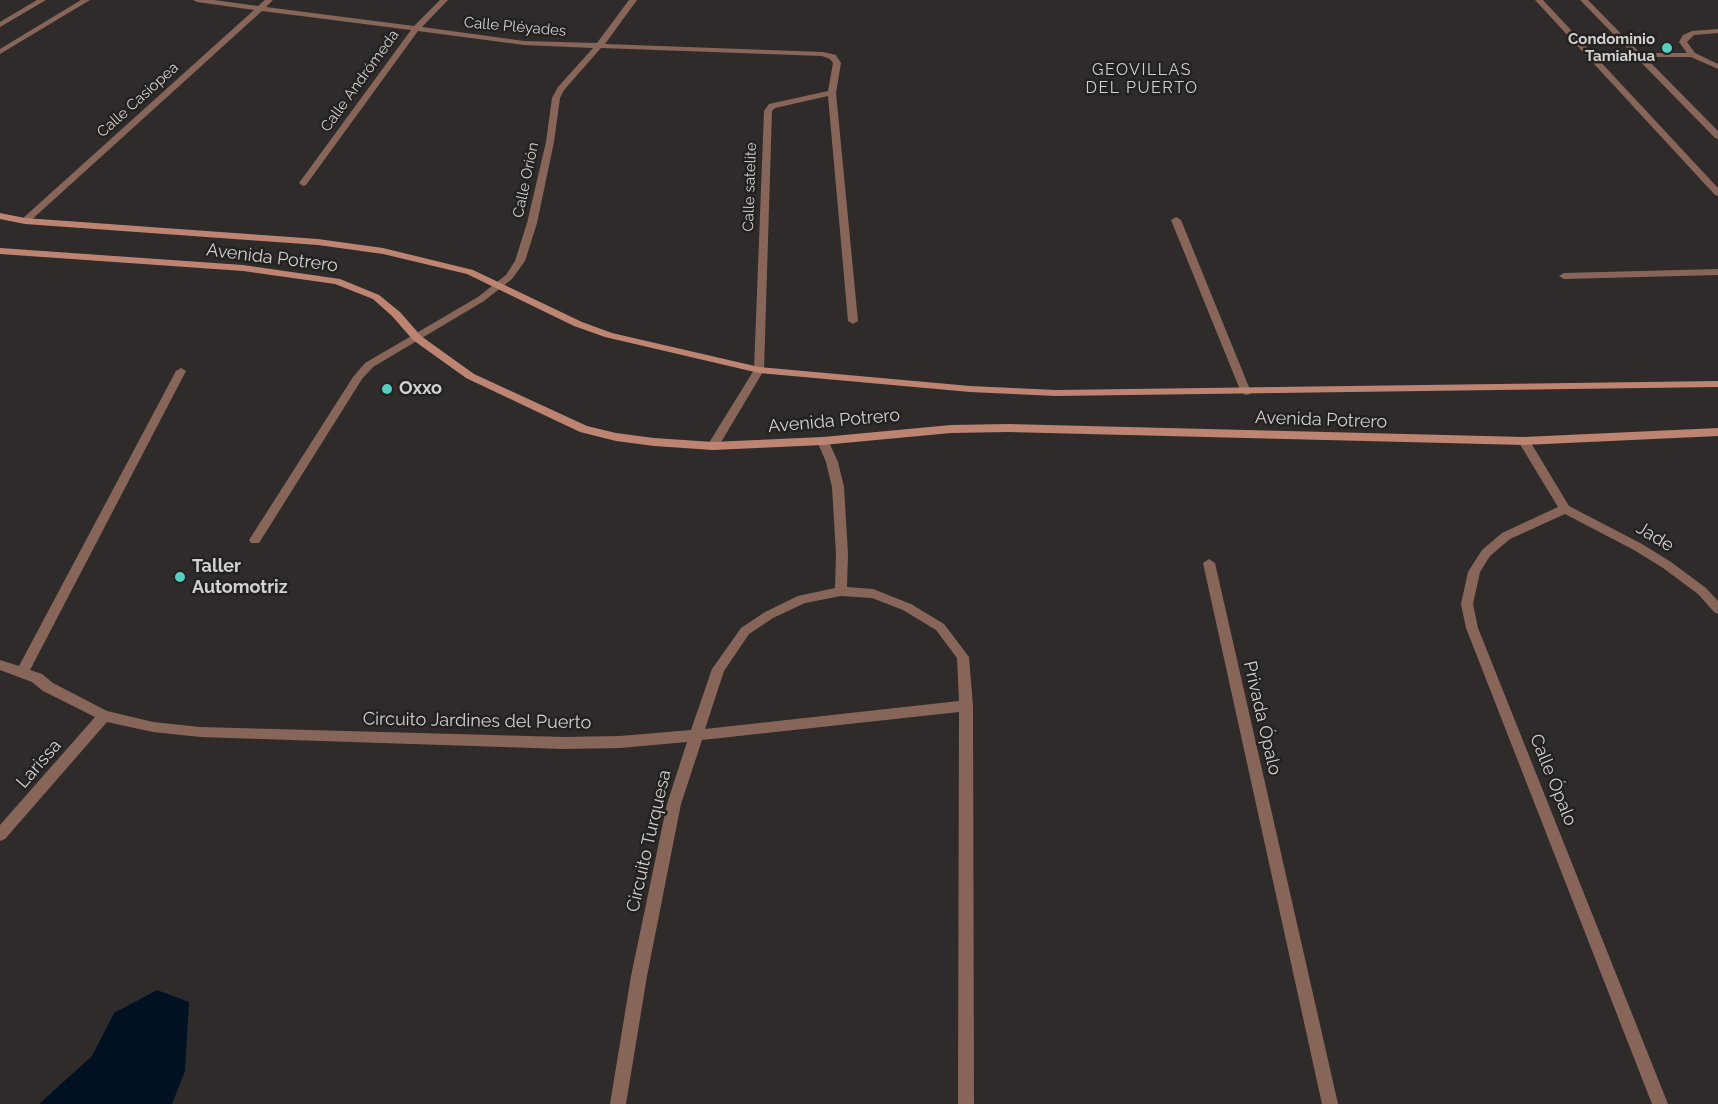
<!DOCTYPE html>
<html>
<head>
<meta charset="utf-8">
<style>
  body { margin:0 }
  canvas { display:block; background:#2e2b2a }
</style>
</head>
<body>
<canvas width="1718" height="1104"></canvas>
<script>
const g = document.querySelector('canvas').getContext('2d');
g.lineJoin = 'round';
function paint(path, color) {
  g.fillStyle = color;
  g.fill(path, 'evenodd');
}
function shape(rows) {
  const path = new Path2D();
  for (const r of rows) {
    path.moveTo(r[0], r[1]);
    for (let i = 2; i < r.length; i += 2) path.lineTo(r[i], r[i + 1]);
  }
  return path;
}
function stroke(path, color, width, dash) {
  g.strokeStyle = color;
  g.lineWidth = width;
  g.lineCap = dash ? 'butt' : 'round';
  g.setLineDash(dash || []);
  g.stroke(path);
}
function drawText(font, color, halo, rows, align = 'center') {
  g.font = font + ' Raleway,sans-serif';
  g.lineWidth = 5;
  g.setLineDash([]);
  g.textBaseline = 'middle';
  g.strokeStyle = halo;
  g.fillStyle = color;
  for (const [text, x, y, turn = 0] of rows) {
    g.save();
    g.translate(x, y);
    g.rotate((+turn || 0) * Math.PI / 180);
    g.textAlign = isNaN(turn) ? turn : align;
    if (halo) g.strokeText(text, 0, 0);
    g.fillText(text, 0, 0);
    g.restore();
  }
}
const water = shape([
  [157,990,189,1002,185,1071,172,1104,39,1104,92,1056,114,1013]
]);
const street = shape([
  [37,0,46,0,0,27,0,22,37,0],
  [81,0,90,0,0,54,0,49,81,0],
  [193,0,214,0,258,6,265,0,273,0,266,7,414,26,440,0,448,0,422,27,524,41,597,43,629,0,637,0,605,44,823,52,836,55,841,63,836,93,858,321,853,324,848,321,828,96,775,108,772,111,764,370,717,449,709,449,707,446,754,370,764,111,769,104,828,91,833,63,830,59,822,56,601,48,564,90,560,98,554,142,537,223,525,261,512,279,484,301,373,367,362,379,259,543,251,543,249,540,251,537,353,377,365,363,478,297,506,275,515,261,527,223,546,142,552,98,558,87,593,48,524,45,418,31,306,185,303,186,299,183,411,30,262,11,28,223,22,223,22,219,254,10,197,2,193,0],
  [1535,0,1543,0,1718,188,1718,196,1715,195,1535,0],
  [1580,0,1588,0,1640,53,1687,53,1679,42,1683,35,1692,31,1718,29,1718,33,1694,35,1687,42,1695,53,1718,64,1718,69,1691,57,1645,57,1718,131,1718,139,1715,138,1580,0],
  [1176,217,1181,220,1251,392,1250,394,1246,395,1241,392,1171,220,1176,217],
  [1718,269,1718,275,1564,279,1559,276,1564,273,1718,269],
  [181,368,186,371,30,670,42,674,53,683,107,711,153,722,200,727,564,737,620,736,691,730,712,669,741,628,765,612,798,596,835,588,836,554,832,487,826,462,817,441,823,437,827,438,838,462,844,487,848,554,847,587,873,589,911,604,944,624,969,657,973,706,974,1104,958,1104,959,712,702,740,681,804,647,976,626,1104,610,1104,631,976,667,804,687,742,620,748,564,749,200,737,153,732,107,722,5,839,0,841,0,825,95,717,43,691,32,682,0,670,0,660,19,666,176,371,181,368],
  [841,596,872,598,903,610,936,630,957,658,959,701,705,729,724,671,749,634,773,618,805,603,841,596],
  [1524,437,1528,438,1569,506,1642,544,1671,562,1706,588,1718,601,1718,614,1714,612,1698,594,1663,568,1634,550,1565,514,1510,539,1490,556,1480,572,1473,604,1478,628,1668,1104,1652,1104,1466,628,1461,604,1468,572,1482,550,1502,533,1558,507,1518,441,1524,437],
  [1209,559,1215,563,1338,1104,1322,1104,1203,563,1209,559]
]);
const secondary = shape([
  [0,213,25,218,318,239,383,248,473,270,582,322,612,333,759,367,970,386,1056,390,1718,381,1718,387,1056,396,970,392,759,373,605,337,574,326,467,274,383,254,318,245,25,224,0,219,0,213],
  [0,248,243,265,340,279,379,295,400,312,421,336,474,374,587,426,616,433,654,438,713,442,823,437,951,425,1008,424,1524,437,1718,428,1718,436,1524,445,1008,432,951,433,823,445,713,450,654,446,616,441,580,432,466,378,413,340,392,316,373,299,335,284,243,271,0,254,0,248]
]);
const markers = [
  [1667,48,6,"#58cec1"],
  [387,389,6,"#58cec1"],
  [180,577,6,"#58cec1"]
];
const farStreetnames = [
  ["Calle Pléyades",515,27,5],
  ["Calle Andrómeda",360,81,-54],
  ["Calle Casiopea",138,100,-42],
  ["Calle Orión",526,180,-78],
  ["Calle satelite",750,187,-88]
];
const farPoinames = [
  ["Condominio",1655,39],
  ["Tamiahua",1655,56]
];
const farNeighbourhoodnames = [
  ["GEOVILLAS",1142,70],
  ["DEL PUERTO",1142,88]
];
const streetNames = [
  ["Avenida Potrero",272,258,7],
  ["Avenida Potrero",1321,420,2],
  ["Avenida Potrero",834,421,-5],
  ["Jade",1655,537,31],
  ["Privada Ópalo",1262,718,77],
  ["Circuito Jardines del Puerto",477,721,1],
  ["Larissa",39,764,-49],
  ["Calle Ópalo",1553,780,68],
  ["Circuito Turquesa",649,841,-77]
];
const poiNames = [
  ["Oxxo",399,389],
  ["Taller",192,567],
  ["Automotriz",192,588]
];
paint(water, '#012');
paint(street, '#886559');
paint(secondary, '#bd8472');
for (const [x, y, r, color] of markers) {
  const dot = new Path2D();
  dot.arc(x, y, r, 0, 2 * Math.PI);
  g.fillStyle = color;
  g.fill(dot);
  stroke(dot, '#242220', 2);
}
drawText('15px', '#d2d1cf', '#242220', farStreetnames);
drawText('bold 15px', '#d2d1cf', '#242220', farPoinames, 'right');
g.letterSpacing = '1.5px';
drawText('16px', '#d3d0cd', '#242220', farNeighbourhoodnames);
g.letterSpacing = '0px';
drawText('18px', '#d2d1cf', '#242220', streetNames);
drawText('bold 18px', '#d2d1cf', '#242220', poiNames, 'left');
</script>
</body>
</html>
